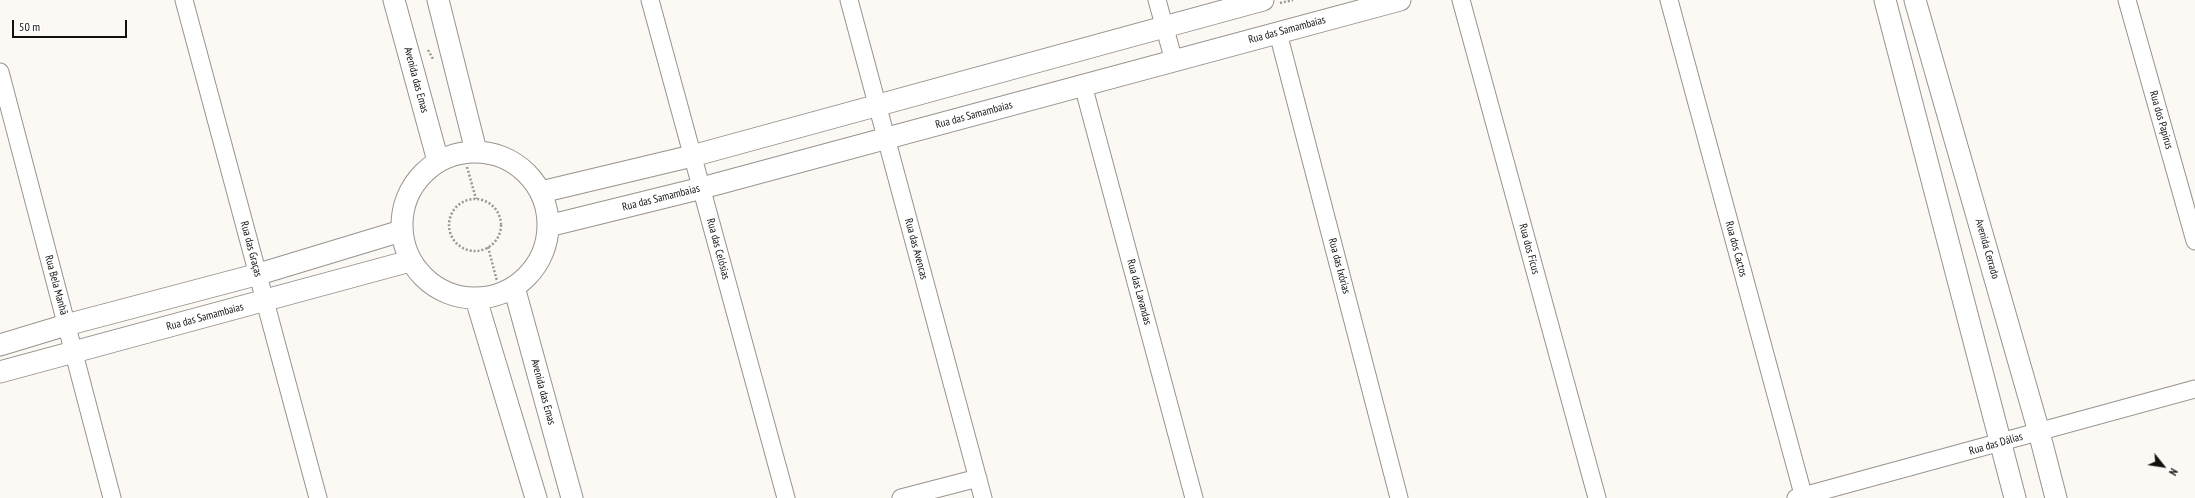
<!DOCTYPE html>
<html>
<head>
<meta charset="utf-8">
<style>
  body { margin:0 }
  #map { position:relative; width:2195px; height:498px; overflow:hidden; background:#fcf8f4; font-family:"PT Sans Narrow",sans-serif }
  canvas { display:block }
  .north { position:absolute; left:2143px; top:446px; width:40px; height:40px; -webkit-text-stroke:3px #fff; paint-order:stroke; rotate:120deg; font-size:11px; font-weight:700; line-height:16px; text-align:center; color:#121110 }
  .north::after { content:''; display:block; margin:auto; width:14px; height:18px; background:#121110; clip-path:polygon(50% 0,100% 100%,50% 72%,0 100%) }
  .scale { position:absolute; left:12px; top:20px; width:115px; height:18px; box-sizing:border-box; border:2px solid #121110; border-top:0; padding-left:5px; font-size:12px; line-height:14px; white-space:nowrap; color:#121110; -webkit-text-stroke:3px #fff; paint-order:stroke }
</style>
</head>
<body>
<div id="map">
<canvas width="2195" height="498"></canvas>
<div class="north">N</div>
<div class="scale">50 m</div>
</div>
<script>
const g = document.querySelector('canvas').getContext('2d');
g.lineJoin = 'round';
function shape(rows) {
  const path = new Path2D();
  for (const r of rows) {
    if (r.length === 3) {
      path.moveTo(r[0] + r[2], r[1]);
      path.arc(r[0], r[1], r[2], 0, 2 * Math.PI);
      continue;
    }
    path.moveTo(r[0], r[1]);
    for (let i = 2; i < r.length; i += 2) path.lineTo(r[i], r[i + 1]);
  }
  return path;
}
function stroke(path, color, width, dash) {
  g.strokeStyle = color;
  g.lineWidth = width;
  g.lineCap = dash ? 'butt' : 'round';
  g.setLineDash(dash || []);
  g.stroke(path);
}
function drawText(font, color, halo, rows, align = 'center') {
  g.font = font + ' "PT Sans Narrow",sans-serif';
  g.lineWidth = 3.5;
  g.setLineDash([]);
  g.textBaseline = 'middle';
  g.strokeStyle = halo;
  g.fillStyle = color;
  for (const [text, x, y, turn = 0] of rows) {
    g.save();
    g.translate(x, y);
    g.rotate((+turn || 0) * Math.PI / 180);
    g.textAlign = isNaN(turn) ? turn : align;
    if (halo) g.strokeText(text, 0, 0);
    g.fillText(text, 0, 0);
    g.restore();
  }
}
const path = shape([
  [1280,3,1293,0],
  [428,50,433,59],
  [467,167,476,199],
  [475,225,26],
  [488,247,497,281]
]);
const minor = shape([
  [184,0,318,498],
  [650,0,786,498],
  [849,0,983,498],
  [1157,0,1174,61],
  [1461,0,1597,498],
  [1669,0,1804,498],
  [2127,0,2195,241],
  [1278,33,1399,498],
  [0,72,112,498],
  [1083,85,1194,498],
  [901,498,978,478],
  [1796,498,2195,389]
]);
const tertiary = shape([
  [394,0,438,161],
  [438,0,476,151],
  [1885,0,2015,498],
  [1915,0,2039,432,2056,498],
  [475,225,73],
  [541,192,692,156,1263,0],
  [548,226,702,188,1400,0],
  [514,287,572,498],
  [476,299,536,498],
  [0,345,66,325,259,274,401,231],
  [0,372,410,261]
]);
const streetNames = [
  ["Rua das Samambaias",1287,30,-15],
  ["Avenida das Emas",416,80,75],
  ["Rua das Samambaias",974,115,-15],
  ["Rua dos Papirus",2161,120,74],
  ["Rua das Samambaias",661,198,-14],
  ["Rua das Graças",251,249,75],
  ["Rua das Celósias",718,249,75],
  ["Rua das Avencas",916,249,75],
  ["Rua dos Fícus",1529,249,75],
  ["Rua dos Cactos",1736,249,75],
  ["Avenida Cerrado",1987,249,74],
  ["Rua das Ixórias",1339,266,75],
  ["Rua Bela Manhã",56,285,75],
  ["Rua das Lavandas",1139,292,75],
  ["Rua das Samambaias",205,317,-15],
  ["Avenida das Emas",543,392,75],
  ["Rua das Dálias",1996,444,-16]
];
stroke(minor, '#97938f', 19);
stroke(tertiary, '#97938f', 23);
stroke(path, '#9a9895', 2.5, [2, 2]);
stroke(minor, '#fff', 17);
stroke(tertiary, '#fff', 21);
drawText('11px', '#121110', '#fff', streetNames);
</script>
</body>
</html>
